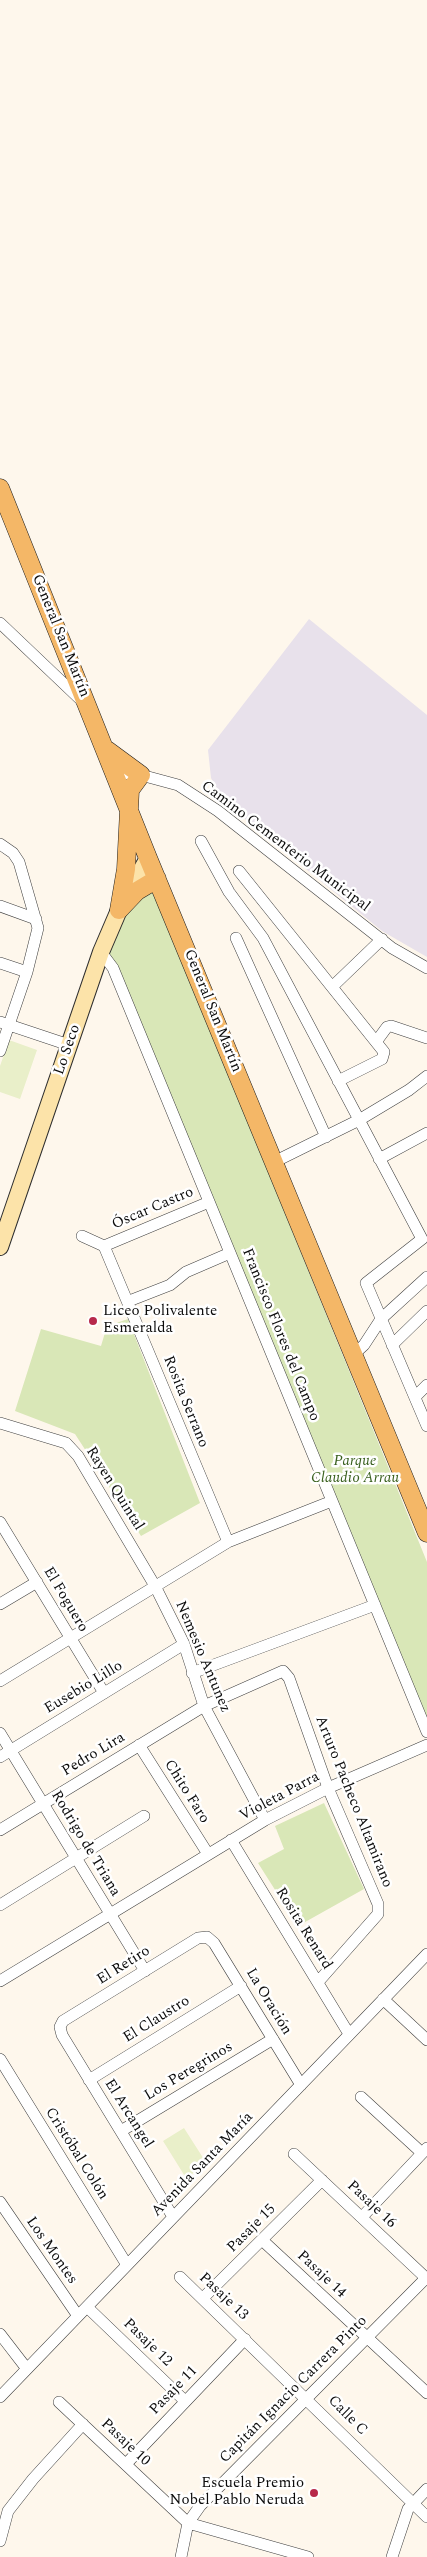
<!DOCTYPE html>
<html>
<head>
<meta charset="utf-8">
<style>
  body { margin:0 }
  canvas { display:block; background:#fef7ec }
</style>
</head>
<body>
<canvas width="427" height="2557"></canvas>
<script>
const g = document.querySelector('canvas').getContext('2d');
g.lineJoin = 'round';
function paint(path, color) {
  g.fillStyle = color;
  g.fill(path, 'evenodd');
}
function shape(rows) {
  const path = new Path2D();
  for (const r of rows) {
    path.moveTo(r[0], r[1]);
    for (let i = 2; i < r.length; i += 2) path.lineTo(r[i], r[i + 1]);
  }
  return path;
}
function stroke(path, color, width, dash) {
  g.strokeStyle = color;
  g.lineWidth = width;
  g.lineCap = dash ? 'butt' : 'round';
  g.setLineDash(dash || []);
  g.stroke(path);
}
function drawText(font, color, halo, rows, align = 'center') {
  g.font = font + ' Spectral,serif';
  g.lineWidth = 5;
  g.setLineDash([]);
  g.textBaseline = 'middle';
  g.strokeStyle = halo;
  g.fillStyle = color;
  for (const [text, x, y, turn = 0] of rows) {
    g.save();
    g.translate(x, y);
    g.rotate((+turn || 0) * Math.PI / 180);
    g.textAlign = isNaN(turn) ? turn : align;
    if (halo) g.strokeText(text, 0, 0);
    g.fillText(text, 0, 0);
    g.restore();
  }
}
const industrial = shape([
  [309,619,427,715,427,957,382,931,225,803,211,778,208,750]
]);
const green = shape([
  [149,888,154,892,427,1562,427,1720,109,954,108,944,121,921],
  [128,1319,200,1503,141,1536,75,1434,15,1411,41,1329,101,1346,107,1326],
  [324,1803,364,1889,298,1926,258,1863,284,1849,275,1826]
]);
const pitch = shape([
  [9,1040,37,1050,20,1099,0,1092,0,1066],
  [184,2128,207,2164,186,2178,163,2141]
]);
const street = shape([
  [0,623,82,701],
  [116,773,141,775,178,785,218,811,392,948,427,968],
  [201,841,229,892,263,938,422,1239,366,1283,427,1426],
  [0,844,13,853,19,862,38,928,27,972,0,1051],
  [239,871,384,1052,382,1059,338,1081],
  [0,906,36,919],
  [236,938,326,1137],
  [101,952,113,968,427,1732],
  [0,963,27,972],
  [332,987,382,939],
  [0,1022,69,1045],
  [376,1042,387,1027,391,1026,427,1038],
  [379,1159,427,1133],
  [274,1162,359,1120,409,1090,427,1076],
  [82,1236,104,1246,209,1202],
  [104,1246,228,1542],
  [129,1301,170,1285,186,1272,230,1253],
  [392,1345,427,1311],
  [353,1355,364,1345,381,1319,427,1277],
  [415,1397,427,1385],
  [0,1423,66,1443,78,1456,155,1586,184,1644,204,1706,265,1820],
  [0,1522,104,1693],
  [0,1604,37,1582],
  [192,1673,375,1605],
  [0,1681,228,1542,332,1501],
  [0,1733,145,1971],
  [139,1745,208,1854],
  [0,1757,184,1644],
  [0,1830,204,1706,283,1671,289,1678,328,1788,378,1904,378,1914,318,1982],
  [231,1840,349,2034],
  [0,1905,144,1816],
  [0,1981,265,1820,328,1788,427,1745],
  [383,1999,427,2040],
  [0,2059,127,2265],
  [89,2080,241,1986],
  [361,2097,422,2153],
  [121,2131,273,2039],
  [294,2154,427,2279],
  [0,2202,78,2316],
  [173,2217,62,2035,60,2027,63,2021,198,1938,207,1937,214,1943,301,2085],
  [362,2217,427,2148],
  [262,2240,427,2393],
  [180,2277,427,2517],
  [203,2298,322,2180],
  [87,2307,185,2401],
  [0,2334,27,2369],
  [0,2397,427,1954],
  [59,2402,188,2523,308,2557],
  [126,2464,245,2339],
  [0,2541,8,2511,33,2479,83,2424],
  [181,2557,188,2523,200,2506,427,2277],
  [392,2557,408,2509,427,2489]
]);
const secondary = shape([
  [0,1247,101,952,119,910,148,858]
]);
const primary = shape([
  [0,488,148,858,427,1533],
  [107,750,141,775,130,790,126,869,119,910],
  [119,910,137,891,157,879]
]);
const markers = [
  [93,1321,5,"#b7294b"],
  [314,2493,5,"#b7294b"]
];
const streetNames = [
  ["General San Martín",60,636,68],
  ["Camino Cementerio Municipal",285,847,37],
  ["General San Martín",212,1011,68],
  ["Lo Seco",68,1050,-71],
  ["Óscar Castro",153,1209,-23],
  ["Francisco Flores del Campo",280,1335,68],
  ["Rosita Serrano",185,1402,68],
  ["Rayen Quintal",114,1489,58],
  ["El Foguero",65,1600,59],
  ["Nemesio Antunez",202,1657,67],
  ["Eusebio Lillo",84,1688,-31],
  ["Pedro Lira",94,1755,-31],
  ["Chito Faro",186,1792,58],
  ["Violeta Parra",280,1797,-28],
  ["Arturo Pacheco Altamirano",353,1802,68],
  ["Rodrigo de Triana",85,1844,59],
  ["Rosita Renard",303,1929,58],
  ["El Retiro",124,1966,-32],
  ["La Oración",268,2002,59],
  ["El Claustro",157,2020,-32],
  ["Los Peregrinos",189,2072,-31],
  ["El Arcangel",128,2114,58],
  ["Cristóbal Colón",76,2154,58],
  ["Avenida Santa María",203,2165,-46],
  ["Pasaje 16",371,2205,43],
  ["Pasaje 15",252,2229,-45],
  ["Los Montes",51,2251,55],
  ["Pasaje 14",321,2275,43],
  ["Pasaje 13",223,2297,43],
  ["Pasaje 12",147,2343,44],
  ["Capitán Ignacio Carrera Pinto",294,2390,-45],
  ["Pasaje 11",174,2391,-46],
  ["Calle C",347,2416,45],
  ["Pasaje 10",125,2443,43]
];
const poiNames = [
  ["Liceo Polivalente",103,1312],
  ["Esmeralda",103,1329],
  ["Escuela Premio",304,2484,"right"],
  ["Nobel Pablo Neruda",304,2501,"right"]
];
const parkNames = [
  ["Parque",355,1462],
  ["Claudio Arrau",355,1479]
];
paint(industrial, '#e8e1eb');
paint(green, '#d9e7b7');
paint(pitch, '#e9efc9');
stroke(street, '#3f3f3f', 12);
stroke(secondary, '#2e2e2e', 18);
stroke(primary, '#1d1d1d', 19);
stroke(street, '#fff', 11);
stroke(secondary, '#fce3a9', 16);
stroke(primary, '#f4b767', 18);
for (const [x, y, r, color] of markers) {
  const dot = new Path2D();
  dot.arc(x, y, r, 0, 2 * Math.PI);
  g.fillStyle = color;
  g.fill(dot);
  stroke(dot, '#fff', 2);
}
drawText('15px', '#0c0c0c', '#fff', streetNames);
drawText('15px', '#0c0c0c', '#fff', poiNames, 'left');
drawText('italic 15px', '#3a611f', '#fff', parkNames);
</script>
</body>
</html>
